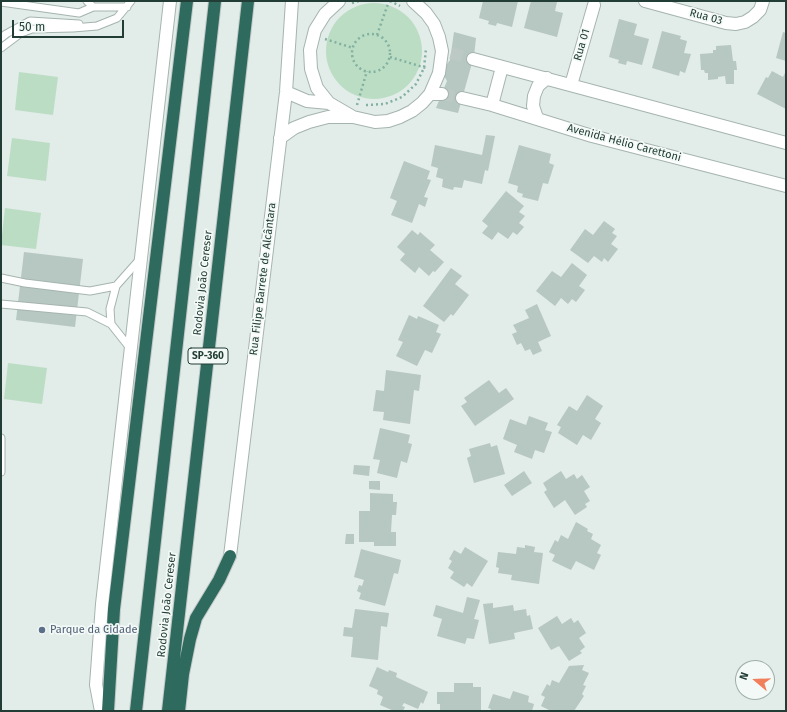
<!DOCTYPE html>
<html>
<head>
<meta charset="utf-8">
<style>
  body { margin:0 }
  #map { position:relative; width:787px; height:712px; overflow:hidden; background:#e2ece8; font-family:"Fira Sans",sans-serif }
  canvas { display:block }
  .frame { position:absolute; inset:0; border:2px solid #223d36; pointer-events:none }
  .north { position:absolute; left:735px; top:660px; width:40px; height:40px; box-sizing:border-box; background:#f3f9f6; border:1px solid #9faea9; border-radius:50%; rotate:289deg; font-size:11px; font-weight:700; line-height:16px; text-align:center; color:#223d36 }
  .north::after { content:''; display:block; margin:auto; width:14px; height:18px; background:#f27f5b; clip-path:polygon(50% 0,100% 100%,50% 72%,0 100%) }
  .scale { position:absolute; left:12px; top:20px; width:112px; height:18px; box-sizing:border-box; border:2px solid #223d36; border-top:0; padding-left:5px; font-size:12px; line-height:14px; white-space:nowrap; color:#223d36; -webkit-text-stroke:3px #f3f9f6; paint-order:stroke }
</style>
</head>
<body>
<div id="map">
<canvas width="787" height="712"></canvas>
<div class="frame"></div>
<div class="north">N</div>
<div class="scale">50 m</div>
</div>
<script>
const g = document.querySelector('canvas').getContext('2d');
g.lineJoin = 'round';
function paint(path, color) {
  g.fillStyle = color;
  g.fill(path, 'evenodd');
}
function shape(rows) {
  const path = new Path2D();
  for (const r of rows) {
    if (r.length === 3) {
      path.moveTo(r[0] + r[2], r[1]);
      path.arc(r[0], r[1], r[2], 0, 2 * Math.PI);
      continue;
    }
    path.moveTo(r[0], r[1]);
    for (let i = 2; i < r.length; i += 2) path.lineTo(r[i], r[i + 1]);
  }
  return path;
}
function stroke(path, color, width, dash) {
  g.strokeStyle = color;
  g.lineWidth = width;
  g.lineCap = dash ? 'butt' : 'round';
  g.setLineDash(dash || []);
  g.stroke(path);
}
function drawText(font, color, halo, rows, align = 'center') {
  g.font = font + ' "Fira Sans",sans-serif';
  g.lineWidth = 3.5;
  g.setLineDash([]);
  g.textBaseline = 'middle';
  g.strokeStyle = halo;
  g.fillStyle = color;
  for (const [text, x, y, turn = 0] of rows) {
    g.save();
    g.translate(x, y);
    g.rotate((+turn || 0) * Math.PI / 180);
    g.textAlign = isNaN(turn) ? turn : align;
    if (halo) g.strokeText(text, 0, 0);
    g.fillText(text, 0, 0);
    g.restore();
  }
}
const green = shape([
  [374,51,48],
  [19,72,58,77,53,115,15,110],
  [12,138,50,143,46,181,7,176],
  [5,208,41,213,36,249,1,245],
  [8,363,47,368,42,404,4,399]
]);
const building = shape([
  [483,1,518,1,512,27,497,23,496,26,488,24,489,21,479,18],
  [531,1,557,2,555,11,563,13,557,37,524,28],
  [619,19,637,24,634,35,649,39,642,65,627,61,626,65,618,63,619,60,609,57],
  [662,31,681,36,680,39,687,41,684,53,691,54,685,73,680,71,679,76,652,68],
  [454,32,476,38,474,56,458,113,436,108,447,81,443,74,444,68,450,60],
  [783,32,786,33,786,61,776,58],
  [731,45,733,61,736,61,737,70,734,70,734,84,726,84,725,76,718,77,718,79,708,80,708,73,705,73,704,70,701,70,700,54,713,53,713,50,716,50,716,46],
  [772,71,783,77,786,71,786,109,757,94,766,77,768,78],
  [486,135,495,136,488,171,485,170,482,184,464,180,462,188,454,187,453,190,442,187,443,179,436,177,438,168,431,166,435,145,482,155],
  [519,145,551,154,549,163,554,165,548,184,543,183,538,201,522,197,523,194,517,192,518,186,508,183],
  [404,161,430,171,427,179,431,180,424,197,428,198,425,207,419,204,412,223,391,215,397,201,390,198],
  [506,191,524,206,519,212,525,216,519,223,524,227,517,235,513,232,508,239,498,232,492,240,482,233,488,226,482,221],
  [604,221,615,229,612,233,617,236,611,244,618,249,608,262,604,258,602,262,594,256,588,263,570,250,585,229,593,235],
  [412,230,418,235,420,232,435,245,430,250,444,262,435,272,433,271,429,276,419,267,415,273,400,260,405,254,397,247],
  [24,252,83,259,75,327,16,320],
  [572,263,587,275,579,286,585,290,576,302,572,299,568,304,561,298,555,306,536,291,552,271,561,277],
  [451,268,462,276,455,284,469,295,453,316,451,314,444,322,423,306],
  [537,304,551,336,538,342,542,351,533,355,530,349,525,351,521,343,517,345,512,334,517,332,513,325,529,318,525,310],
  [409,315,417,319,418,316,439,325,436,332,441,334,432,353,425,350,417,366,396,356,403,342,398,340],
  [386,370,421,375,419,391,414,390,410,424,383,420,384,412,373,411,376,390,384,391],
  [489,380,499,393,506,388,514,399,475,426,461,406,467,402,464,398],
  [587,395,603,406,595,419,601,423,591,440,583,435,577,445,558,433,561,427,557,425,569,406,577,411],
  [529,416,548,423,545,430,552,432,544,453,535,450,532,459,514,452,517,445,503,439,510,419,526,425],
  [380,428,410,435,408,443,412,444,407,463,401,461,397,478,377,473,380,460,373,459],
  [490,443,491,447,497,445,505,474,474,483,467,458,471,456,469,449],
  [354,465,370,466,369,476,353,474],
  [524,471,532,483,512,496,504,485],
  [561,471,566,479,574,474,577,479,582,475,590,487,584,491,590,501,585,504,587,507,575,515,565,500,554,508,544,492,547,490,543,483],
  [369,481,380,481,380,490,369,489],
  [370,493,393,494,393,502,397,502,396,515,392,515,391,532,396,532,396,546,374,546,374,542,359,542,359,511,370,511],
  [576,522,588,529,587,531,593,534,591,539,601,545,597,553,601,555,594,570,576,561,571,570,552,561,555,555,549,552,555,540,558,542,561,535,568,539],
  [346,534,354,534,354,544,345,544],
  [525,545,535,547,534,552,543,553,539,584,511,580,512,575,498,573,499,568,496,567,498,552,516,554,517,547,525,548],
  [465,547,488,561,472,587,467,583,464,587,450,578,454,572,448,568,452,561,449,559,454,550,461,554],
  [361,549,401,560,398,574,394,573,385,606,359,599,361,593,357,591,359,585,362,586,364,580,354,577],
  [467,597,480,600,474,619,479,620,474,639,467,638,465,644,437,636,442,619,433,616,436,605,463,613],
  [493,603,493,608,513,605,514,611,526,609,527,616,530,615,533,629,514,633,515,639,489,644,483,604],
  [355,609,389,613,387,627,381,626,378,660,351,657,353,637,343,636,344,627,352,628],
  [557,616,562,624,571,618,574,623,578,620,586,633,579,638,585,647,580,651,582,653,569,661,559,646,551,650,538,628],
  [584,665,582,670,589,673,583,685,586,686,582,694,584,696,574,711,549,711,549,710,541,706,545,697,541,695,547,684,550,686,552,680,559,683,569,666],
  [377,667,388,672,389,670,397,673,396,677,428,692,423,704,421,702,418,709,404,703,402,706,405,707,403,711,394,711,380,705,383,697,377,694,378,690,369,686],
  [454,683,473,683,473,687,481,687,481,710,440,711,440,704,437,704,437,692,454,692],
  [513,691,529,696,528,702,534,704,532,711,490,711,491,709,488,708,493,694,510,699]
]);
const minorTunnel = shape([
  [451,53,473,59],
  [442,94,462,98]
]);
const path = shape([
  [390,1,400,6],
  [352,3,359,1],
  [371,53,19],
  [377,35,389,1],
  [325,39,353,48],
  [390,57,426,68],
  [357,105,367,71],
  [366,105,385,104,402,97,416,84,424,68,426,49]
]);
const service = shape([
  [87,1,93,7,127,7],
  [1,2,79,13,93,7],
  [1,38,6,34,30,21,79,24],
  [1,48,21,33,32,29,73,28,97,26,117,18,131,1],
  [1,278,25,283,90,291,116,286],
  [1,304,87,312,111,324,130,348],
  [111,324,110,309,116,286,140,259],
  [1,438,1,472]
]);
const minor = shape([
  [339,1,325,14,315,30,310,50,311,69,317,88,329,103,353,117,375,122,388,121,400,117,412,111,422,103,430,94,439,73,442,51,439,37,434,24,426,13,413,1],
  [645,1,726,23,736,24,745,22,753,17,760,10,763,1],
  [473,59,786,143],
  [571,85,594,5],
  [286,92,307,101,329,103],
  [430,94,442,94],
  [462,98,492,105,592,136,786,186],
  [492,105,502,67],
  [537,118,533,106,534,96,538,86,547,78],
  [280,138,294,128,309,122,328,117,352,117],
  [230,556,286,92,292,1],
  [101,711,96,685,102,604,170,1]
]);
const motorway = shape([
  [108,711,114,609,187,1],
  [136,711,215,1],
  [168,711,248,1],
  [179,711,183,674,190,639,196,618,219,580,230,556]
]);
const markers = [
  [42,630,4,"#5c6f8a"]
];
const shields = [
  [208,356,40]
];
const shieldNames = [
  ["SP-360",208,356]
];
const streetNames = [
  ["Rua 03",706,17,15],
  ["Rua 01",582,45,-74],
  ["Avenida Hélio Carettoni",624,143,15],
  ["Rua Filipe Barrete de Alcântara",263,279,-83],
  ["Rodovia João Cereser",203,283,-84],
  ["Rodovia João Cereser",167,605,-84]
];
const serviceNames = [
  ["Parque da Cidade",50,630]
];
paint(green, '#bbddc4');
paint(building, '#b7c7c1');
stroke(minorTunnel, '#bcc9c4', 12, [12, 6]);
stroke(service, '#a5b4af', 9);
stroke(minor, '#a5b4af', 14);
stroke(motorway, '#c1c9c7', 14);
stroke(path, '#82b0a1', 2.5, [2, 3]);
stroke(service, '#fff', 7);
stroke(minor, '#fff', 12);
stroke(motorway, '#2e6a5d', 12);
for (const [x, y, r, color] of markers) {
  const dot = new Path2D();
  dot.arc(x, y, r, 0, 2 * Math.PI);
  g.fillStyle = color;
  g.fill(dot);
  stroke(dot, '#f3f9f6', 1.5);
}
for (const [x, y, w] of shields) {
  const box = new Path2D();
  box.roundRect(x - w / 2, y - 8, w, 16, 3);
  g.fillStyle = '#f3f9f6';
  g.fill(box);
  stroke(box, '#223d36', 1);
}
drawText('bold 10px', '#223d36', null, shieldNames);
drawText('11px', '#223d36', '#f3f9f6', streetNames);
drawText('11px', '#4e5e75', '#f3f9f6', serviceNames, 'left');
</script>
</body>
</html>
